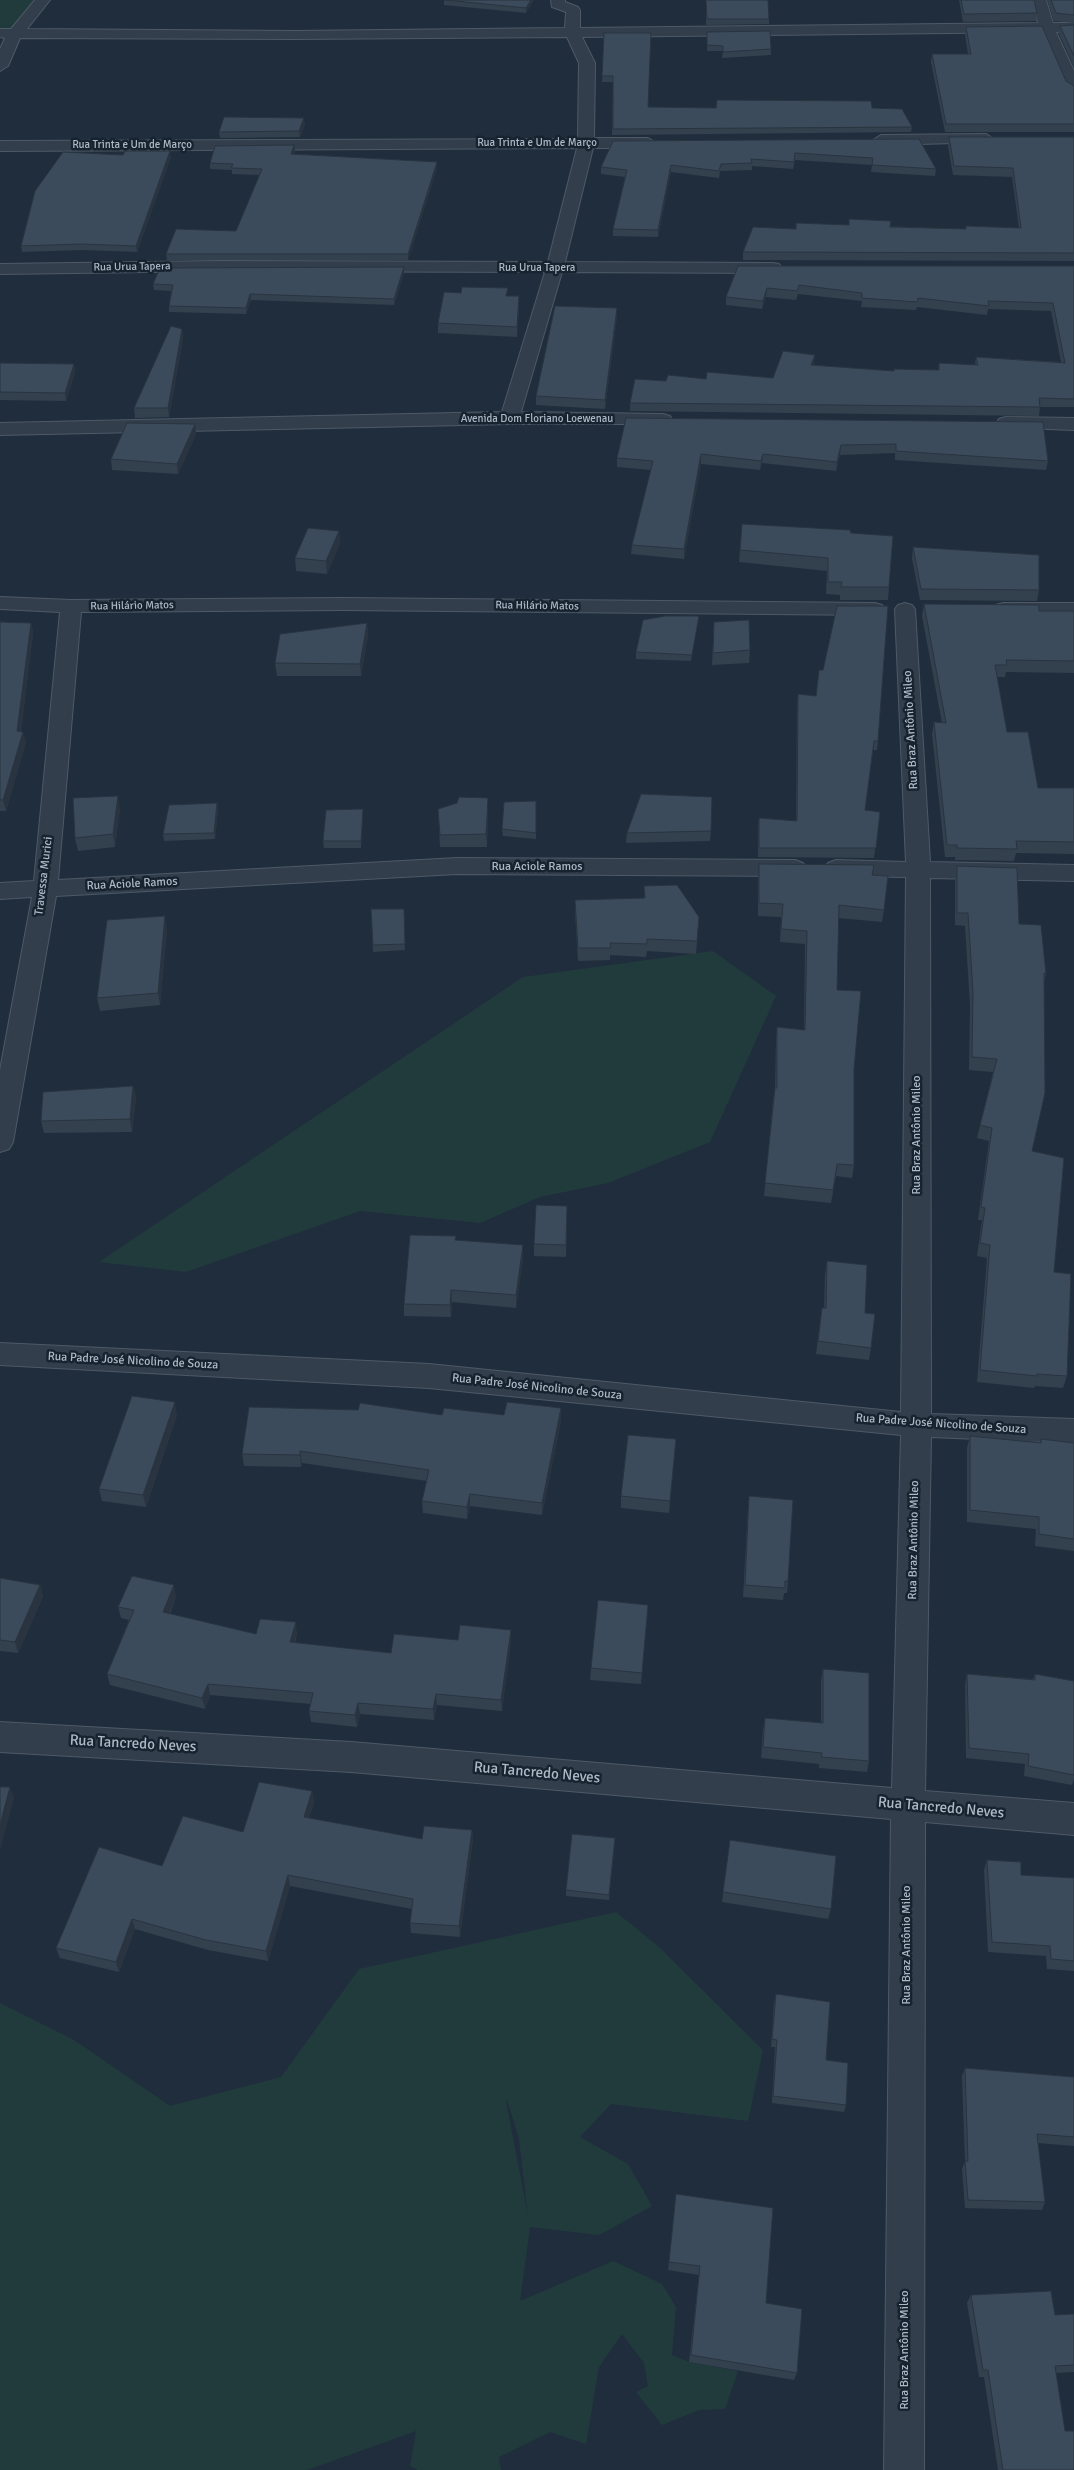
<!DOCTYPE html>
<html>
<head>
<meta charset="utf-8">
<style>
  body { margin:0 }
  canvas { display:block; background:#1f2d3c }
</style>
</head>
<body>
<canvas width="1074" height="2470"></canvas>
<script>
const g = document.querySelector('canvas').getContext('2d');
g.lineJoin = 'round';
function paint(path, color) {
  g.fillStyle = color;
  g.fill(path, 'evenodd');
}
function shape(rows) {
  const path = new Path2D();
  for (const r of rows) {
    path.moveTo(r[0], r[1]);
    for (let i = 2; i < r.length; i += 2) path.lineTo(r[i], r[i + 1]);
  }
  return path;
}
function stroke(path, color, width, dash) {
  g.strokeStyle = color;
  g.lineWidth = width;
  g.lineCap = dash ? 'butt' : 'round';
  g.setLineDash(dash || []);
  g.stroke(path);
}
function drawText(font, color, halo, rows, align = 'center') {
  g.font = font + ' Signika,sans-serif';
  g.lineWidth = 5;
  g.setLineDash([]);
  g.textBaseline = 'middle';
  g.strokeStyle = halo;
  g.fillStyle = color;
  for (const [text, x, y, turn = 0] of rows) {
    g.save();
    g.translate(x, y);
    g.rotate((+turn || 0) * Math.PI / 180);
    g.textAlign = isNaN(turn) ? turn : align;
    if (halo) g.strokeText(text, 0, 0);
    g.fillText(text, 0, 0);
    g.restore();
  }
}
const green = shape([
  [0,0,36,0,12,30,0,30],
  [713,951,776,996,710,1142,608,1183,540,1197,480,1223,360,1211,186,1272,99,1262,523,977],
  [616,1912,659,1947,763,2050,748,2121,611,2104,580,2137,628,2164,652,2206,599,2235,530,2227,520,2301,613,2261,662,2284,676,2307,672,2355,689,2362,738,2371,725,2409,699,2410,662,2425,636,2392,648,2386,644,2363,622,2334,599,2367,586,2444,550,2432,499,2457,501,2470,418,2470,410,2466,416,2431,307,2470,0,2470,0,2003,74,2040,170,2106,281,2077,359,1969],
  [507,2100,519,2139,528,2216,506,2101]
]);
const minor = shape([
  [35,0,50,0,27,29,295,31,565,28,566,12,552,7,551,0,565,0,565,2,578,7,580,10,580,28,1038,23,1032,0,1046,0,1053,23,1074,23,1074,31,1056,32,1074,71,1074,93,1066,88,1042,32,582,37,595,63,594,138,648,138,656,143,648,148,593,148,565,262,773,263,779,264,782,268,779,272,773,273,562,272,521,412,663,414,670,416,672,420,670,424,510,424,0,435,0,423,502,412,545,272,220,271,0,274,0,264,220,261,548,262,577,148,0,151,0,141,578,139,579,63,567,37,295,39,20,38,8,66,0,71,0,49,5,38,0,37,0,29,11,29,35,0],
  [986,134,994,139,992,142,881,145,873,140,881,135,986,134],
  [1006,417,1074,418,1074,430,999,427,997,423,999,419,1006,417],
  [0,597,71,600,343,598,875,603,882,605,885,609,882,613,875,615,343,610,81,612,58,880,457,858,795,860,803,863,807,868,803,873,795,876,457,874,56,896,13,1142,9,1149,0,1152,0,1070,32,897,0,899,0,883,34,881,60,612,0,609,0,597],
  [905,603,912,605,915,609,930,862,1074,865,1074,881,930,878,931,1414,1074,1419,1074,1443,931,1437,925,1791,1074,1803,1074,1835,925,1822,924,2470,884,2470,891,1819,351,1772,0,1752,0,1722,351,1742,892,1788,901,1435,429,1388,0,1365,0,1343,429,1364,901,1412,906,877,836,876,828,873,824,868,828,863,836,860,906,862,895,609,898,605,905,603],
  [1003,603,1074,603,1074,615,996,613,993,609,996,605,1003,603]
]);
const wall = shape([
  [444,0,534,0,526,13,444,5],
  [706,0,769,19,769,24,706,25],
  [959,0,1034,0,1037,13,1036,21,963,22],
  [1047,0,1074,0,1074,23,1054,21],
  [1074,25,1074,67,1059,34,1060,26],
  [966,27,1074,86,1074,132,945,132,931,62,932,54,968,54,965,35],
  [707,32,771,49,771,55,722,58,723,51,707,51],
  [604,33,648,107,716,108,872,108,912,127,911,132,612,135,613,82,602,82],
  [305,124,300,137,220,138,219,132],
  [949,137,1074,137,1074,261,743,260,743,252,796,229,796,223,965,229,966,226,1019,228,1012,177,953,175,948,146],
  [919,139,936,169,935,176,871,172,872,165,795,160,793,169,752,166,752,170,720,171,719,178,671,172,658,237,613,236,613,229,625,177,601,174,601,167],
  [294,145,295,151,294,154,437,162,437,168,408,260,167,260,166,254,236,231,260,175,232,174,232,170,210,169,210,163],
  [171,157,137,252,82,250,22,252,21,246],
  [738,266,1074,266,1074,407,1040,407,1039,416,630,411,630,403,666,381,706,379,773,378,814,363,813,365,894,371,938,370,939,363,975,365,976,357,1061,362,1051,311,988,309,987,315,917,307,916,310,861,307,862,301,798,294,796,300,766,297,762,309,726,305,726,297],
  [404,273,394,305,251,300,246,314,169,312,169,306,171,291,154,290,153,284],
  [461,293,508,296,519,306,517,337,438,333,438,323],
  [617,316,605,409,536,405,536,396],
  [182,329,183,339,169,417,135,418,134,408],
  [0,363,74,364,75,372,66,401,0,400],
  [1043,422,1048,461,1046,470,895,460,895,453,840,455,836,471,762,463,760,470,701,464,684,559,631,554,632,545,651,470,617,467,617,458],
  [195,424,196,434,178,474,112,470,111,459],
  [742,524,851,533,889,587,888,600,840,600,840,595,826,594,827,571,739,562],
  [339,531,340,543,327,574,296,571,295,558],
  [913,547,1039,590,1037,601,920,600,912,558],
  [924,604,1039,611,1074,611,1074,673,1006,672,1005,677,997,677,1007,732,1038,788,1074,788,1074,854,1016,853,1014,861,955,860,955,857,945,857,932,734,934,722,942,723,922,616],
  [699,616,698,622,691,661,636,659,636,652],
  [0,622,31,623,33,633,21,731,26,742,6,811,0,811],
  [714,622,750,650,749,663,712,665],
  [367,623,368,635,361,676,277,676,275,663],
  [798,694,878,741,877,750,873,750,865,810,880,812,874,858,758,857,758,828,759,818,796,821,797,704],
  [536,801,536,839,503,836,502,829],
  [217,803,218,809,215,839,164,841,163,834],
  [120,808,115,847,78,851,75,838],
  [438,809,488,810,487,847,440,847],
  [363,816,361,848,324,848,323,841],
  [711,831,710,841,626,843,627,833],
  [759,864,872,875,884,910,882,922,838,918,837,990,854,1069,854,1165,852,1178,836,1176,831,1203,764,1196,773,1100,775,1088,776,1039,777,1027,804,1030,805,944,780,942,781,917,758,916,758,877],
  [957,866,1019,924,1046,974,1044,981,1032,1151,1054,1272,1067,1376,1063,1388,1035,1386,1034,1388,977,1382,987,1258,977,1256,982,1220,978,1220,989,1141,977,1138,993,1072,969,1070,970,1005,965,926,955,925,955,879],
  [644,886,699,917,696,954,647,951,646,957,610,955,610,960,578,961,575,913,575,900,644,898],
  [371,909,404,909,405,950,373,952],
  [167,929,160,1005,100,1011,97,998],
  [133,1086,136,1098,132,1132,44,1133,41,1121],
  [567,1206,566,1257,534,1256,534,1244],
  [523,1245,523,1258,516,1308,452,1302,451,1317,404,1316,404,1304],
  [827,1261,865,1313,871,1348,869,1360,816,1354,822,1308,824,1308,825,1274],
  [561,1408,561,1421,542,1515,470,1506,467,1519,423,1513,422,1501,427,1481,302,1463,301,1467,244,1466,242,1454,442,1415,504,1415],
  [177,1415,146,1507,102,1501,99,1489],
  [970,1436,1040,1442,1041,1439,1074,1443,1074,1551,1035,1546,1036,1529,967,1522,967,1448],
  [676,1439,669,1513,621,1508,621,1496],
  [749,1496,788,1581,787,1593,784,1593,783,1600,743,1597,748,1508],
  [0,1578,40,1585,43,1597,18,1653,0,1651],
  [176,1597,170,1614,256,1634,297,1633,295,1643,391,1653,458,1640,511,1641,502,1711,437,1705,434,1720,360,1714,357,1727,311,1722,309,1711,311,1704,210,1695,205,1709,110,1685,107,1674,129,1620,121,1618,118,1607],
  [648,1605,641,1684,590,1680,591,1668],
  [823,1669,869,1761,867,1772,819,1768,819,1764,761,1758,763,1729,765,1718,821,1723,821,1680],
  [967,1674,1033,1679,1035,1674,1074,1681,1074,1779,1072,1785,1024,1776,1025,1764,966,1758,965,1684],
  [312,1791,314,1802,309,1818,422,1839,472,1830,473,1840,460,1937,411,1933,410,1923,412,1909,290,1886,268,1961,208,1950,135,1929,119,1972,60,1958,56,1948,162,1866,243,1832],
  [615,1838,609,1900,566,1896,566,1890],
  [730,1840,831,1909,828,1919,722,1902],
  [987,1860,1021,1875,1074,1878,1074,1971,1047,1969,1046,1956,988,1952,984,1870],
  [776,1994,826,2060,846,2105,844,2112,772,2103,775,2047,771,2047,774,2002],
  [965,2068,1074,2077,1074,2146,1038,2143,1045,2202,1042,2210,965,2208,962,2169,965,2162,962,2076],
  [676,2194,766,2303,797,2373,794,2380,689,2362,699,2275,668,2270],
  [971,2295,1055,2315,1074,2314,1074,2372,1056,2373,1065,2431,1074,2470,998,2470,984,2377,979,2377,967,2303]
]);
const shadedWall = shape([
  [531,0,534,0,526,13,526,8],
  [304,118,305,124,300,137,299,131],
  [294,145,295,151,291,159,291,154],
  [170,151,171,157,137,252,136,246],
  [437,162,437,168,408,260,408,254],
  [671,165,671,172,658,237,658,230],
  [404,267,404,273,394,305,394,299],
  [767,288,766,297,762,309,763,301],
  [250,294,251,300,246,314,246,308],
  [519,296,519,306,517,337,517,327],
  [617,308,617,316,605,409,605,400],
  [182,329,183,339,169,417,168,408],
  [815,355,814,363,810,374,811,365],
  [74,364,75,372,66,401,65,393],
  [195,424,196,434,178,474,177,464],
  [841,445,840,455,836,471,837,462],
  [701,454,701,464,684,559,684,549],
  [763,454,762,463,760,470,761,461],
  [339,531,340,543,327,574,326,561],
  [31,623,33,633,20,742,17,731],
  [367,623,368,635,361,676,360,664],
  [23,732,26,742,6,811,3,800],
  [118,796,120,808,115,847,113,834],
  [488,798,488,810,487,847,486,834],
  [217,803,218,809,215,839,214,833],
  [165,916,167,929,160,1005,158,993],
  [133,1086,136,1098,132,1132,130,1119],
  [523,1245,523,1258,516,1308,516,1295],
  [451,1290,452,1302,451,1317,450,1305],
  [175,1402,177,1415,146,1507,143,1495],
  [561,1408,561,1421,542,1515,542,1503],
  [300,1451,302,1463,301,1467,300,1455],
  [470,1494,470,1506,467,1519,467,1507],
  [40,1585,43,1597,18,1653,15,1642],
  [174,1585,176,1597,165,1624,163,1612],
  [296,1622,297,1633,291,1654,290,1642],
  [511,1630,511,1641,502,1711,501,1700],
  [208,1684,210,1695,205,1709,202,1698],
  [436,1694,437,1705,434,1720,433,1709],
  [358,1703,360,1714,357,1727,355,1715],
  [10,1787,14,1798,0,1850,0,1825],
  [312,1791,314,1802,306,1828,304,1817],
  [472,1830,473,1840,460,1937,459,1926],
  [288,1875,290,1886,268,1961,266,1951],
  [132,1919,135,1929,119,1972,116,1962]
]);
const building = shape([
  [445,0,531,0,526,8,445,0],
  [706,0,768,0,769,19,707,19,706,0],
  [961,0,1034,0,1037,13,964,14,961,0],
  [1051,0,1074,0,1074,15,1056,13,1051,0],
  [1074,25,1074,56,1060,26,1074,25],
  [1042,26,1066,81,1074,86,1074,124,946,124,932,54,971,54,966,27,1042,26],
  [770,31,771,49,723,52,723,46,707,45,707,32,770,31],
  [604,33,651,33,648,107,716,108,717,100,871,101,872,108,902,109,912,127,613,129,613,76,602,76,604,33],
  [224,117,304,118,299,131,219,132,224,117],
  [949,137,1074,137,1074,253,743,252,753,227,796,229,796,223,849,225,849,219,891,221,890,227,966,229,966,226,1021,228,1013,168,954,166,949,137],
  [919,139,936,169,872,165,873,158,795,153,794,162,751,159,752,163,721,164,719,171,671,165,658,230,613,229,627,170,601,167,613,141,919,139],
  [294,145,291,154,437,162,408,254,166,254,176,229,236,231,262,169,231,168,233,164,210,163,215,146,294,145],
  [125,151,170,151,136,246,81,244,21,246,35,191,63,152,123,155,125,151],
  [738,266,1074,266,1074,399,1039,398,1040,407,630,403,635,379,666,381,668,375,706,379,707,372,773,378,783,351,815,355,811,365,894,371,894,369,939,370,939,363,978,365,976,357,1065,363,1053,303,988,301,989,306,918,298,917,302,862,298,862,293,799,285,797,291,767,288,763,301,726,297,738,266],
  [404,267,394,299,250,294,246,308,169,306,173,285,153,284,160,268,404,267],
  [462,287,508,288,506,296,519,296,517,327,438,323,444,292,461,293,462,287],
  [555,306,617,308,605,400,536,396,555,306],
  [171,326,182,329,168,408,134,408,171,326],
  [0,363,74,364,65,393,0,392,0,363],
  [626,418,1043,422,1048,461,896,451,896,444,841,445,837,462,763,454,761,461,701,454,684,549,632,545,653,461,617,458,626,418],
  [127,423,195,424,177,464,111,459,127,423],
  [742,524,850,530,851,533,893,536,889,587,841,587,842,582,828,582,828,558,740,550,742,524],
  [308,528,339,531,326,561,295,558,308,528],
  [913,547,1039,555,1039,590,921,589,913,547],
  [924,604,1039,605,1039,611,1074,611,1074,661,1006,660,1007,665,995,665,1007,732,1028,732,1038,788,1074,788,1074,842,1016,841,1017,849,957,848,957,845,947,845,934,722,946,723,924,604],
  [837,606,888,606,878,741,874,741,865,810,880,812,876,848,759,848,759,818,797,821,798,694,816,696,819,670,823,670,837,606],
  [665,616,699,616,692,655,636,652,643,620,665,616],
  [749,620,750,650,713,653,714,622,749,620],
  [0,622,31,623,17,731,23,732,3,800,0,800,0,622],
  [367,623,360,664,275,663,280,634,367,623],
  [641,794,712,797,711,831,627,833,641,794],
  [118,796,113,834,75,838,73,798,118,796],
  [459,797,488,798,486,834,440,835,438,809,457,803,459,797],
  [536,801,536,833,502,829,504,802,536,801],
  [217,803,214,833,163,834,169,805,217,803],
  [363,809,361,841,323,841,326,810,363,809],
  [759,864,874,865,872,875,888,876,884,910,839,905,837,990,861,991,854,1069,854,1165,837,1164,833,1190,765,1183,775,1088,777,1088,777,1027,805,1030,807,931,781,929,783,904,759,903,759,864],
  [957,866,1017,868,1019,924,1041,925,1046,974,1044,973,1045,1093,1032,1151,1064,1158,1054,1272,1071,1274,1067,1376,1037,1374,1037,1376,980,1370,990,1245,980,1243,985,1208,981,1207,992,1128,980,1125,997,1059,972,1057,973,992,968,913,957,913,957,866],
  [677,885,699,917,697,941,647,939,647,944,610,943,611,948,578,948,575,900,645,898,644,886,677,885],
  [371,909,404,909,405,944,373,945,371,909],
  [165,916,158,993,97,998,107,920,165,916],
  [133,1086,130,1119,41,1121,43,1092,133,1086],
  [536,1205,567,1206,566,1245,534,1244,536,1205],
  [410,1235,456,1236,455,1240,523,1245,516,1295,451,1290,450,1305,404,1304,410,1235],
  [827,1261,867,1265,865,1313,875,1314,871,1348,818,1341,822,1308,826,1308,827,1261],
  [132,1396,175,1402,143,1495,99,1489,132,1396],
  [507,1402,561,1408,542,1503,470,1494,467,1507,422,1501,429,1470,300,1451,300,1455,242,1454,249,1407,358,1410,360,1403,442,1415,444,1408,504,1415,507,1402],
  [628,1435,676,1439,670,1501,621,1496,628,1435],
  [970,1436,1041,1443,1041,1439,1074,1443,1074,1539,1039,1534,1039,1517,970,1510,970,1436],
  [749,1496,793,1500,788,1581,785,1581,785,1588,745,1585,749,1496],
  [132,1576,174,1585,163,1612,256,1634,260,1619,296,1622,290,1642,391,1653,394,1634,458,1640,460,1625,511,1630,501,1700,436,1694,433,1709,358,1703,355,1715,309,1711,313,1693,208,1684,202,1698,107,1674,134,1610,118,1607,132,1576],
  [0,1578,40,1585,15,1642,0,1640,0,1578],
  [598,1600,648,1605,642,1673,591,1668,598,1600],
  [823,1669,869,1673,869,1761,821,1757,822,1753,763,1747,765,1718,823,1723,823,1669],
  [967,1674,1035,1680,1035,1674,1074,1681,1074,1775,1028,1766,1029,1754,969,1748,967,1674],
  [259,1782,312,1791,304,1817,422,1839,424,1826,472,1830,459,1926,410,1923,413,1899,288,1875,266,1951,206,1940,132,1919,116,1962,56,1948,99,1847,162,1866,183,1816,243,1832,259,1782],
  [0,1787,10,1787,0,1825,0,1787],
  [572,1834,615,1838,609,1895,566,1890,572,1834],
  [730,1840,836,1856,831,1909,723,1892,730,1840],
  [987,1860,1021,1862,1021,1875,1074,1878,1074,1961,1051,1959,1050,1946,992,1942,987,1860],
  [776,1994,830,2002,826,2060,848,2063,846,2105,773,2096,777,2040,772,2039,776,1994],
  [965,2068,1074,2077,1074,2137,1037,2134,1045,2202,968,2200,965,2161,968,2161,965,2068],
  [676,2194,773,2208,766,2303,802,2309,797,2373,691,2355,700,2266,669,2262,676,2194],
  [1051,2291,1055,2315,1074,2314,1074,2365,1055,2366,1065,2431,1074,2431,1074,2470,1003,2470,988,2370,983,2370,971,2295,1051,2291]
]);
const farStreetnames = [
  ["Rua Trinta e Um de Março",537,143],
  ["Rua Trinta e Um de Março",132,145],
  ["Rua Urua Tapera",132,267,-1],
  ["Rua Urua Tapera",537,268],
  ["Avenida Dom Floriano Loewenau",537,419],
  ["Rua Hilário Matos",132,606,-1],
  ["Rua Hilário Matos",537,606,1]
];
const streetNames = [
  ["Rua Braz Antônio Mileo",911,730,-93],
  ["Rua Aciole Ramos",537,867],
  ["Travessa Murici",44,876,-83],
  ["Rua Aciole Ramos",132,884,-3],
  ["Rua Braz Antônio Mileo",917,1135,-90],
  ["Rua Padre José Nicolino de Souza",133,1361,3],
  ["Rua Padre José Nicolino de Souza",537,1387,6],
  ["Rua Padre José Nicolino de Souza",941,1424,4],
  ["Rua Braz Antônio Mileo",914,1540,-89],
  ["Rua Braz Antônio Mileo",907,1945,-90],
  ["Rua Braz Antônio Mileo",905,2350,-90]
];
const nearStreetnames = [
  ["Rua Tancredo Neves",133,1744,3],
  ["Rua Tancredo Neves",537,1773,5],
  ["Rua Tancredo Neves",941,1808,5]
];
paint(green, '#213b3d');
stroke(minor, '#4e5966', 2);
paint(minor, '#333e4c');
paint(wall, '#33404e');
paint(shadedWall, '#293440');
paint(building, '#3b4b5b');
stroke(building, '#293440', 1);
drawText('11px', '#aeb9c8', '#182330', farStreetnames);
drawText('12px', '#aeb9c8', '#182330', streetNames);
drawText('15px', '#aeb9c8', '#182330', nearStreetnames);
</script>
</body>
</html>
